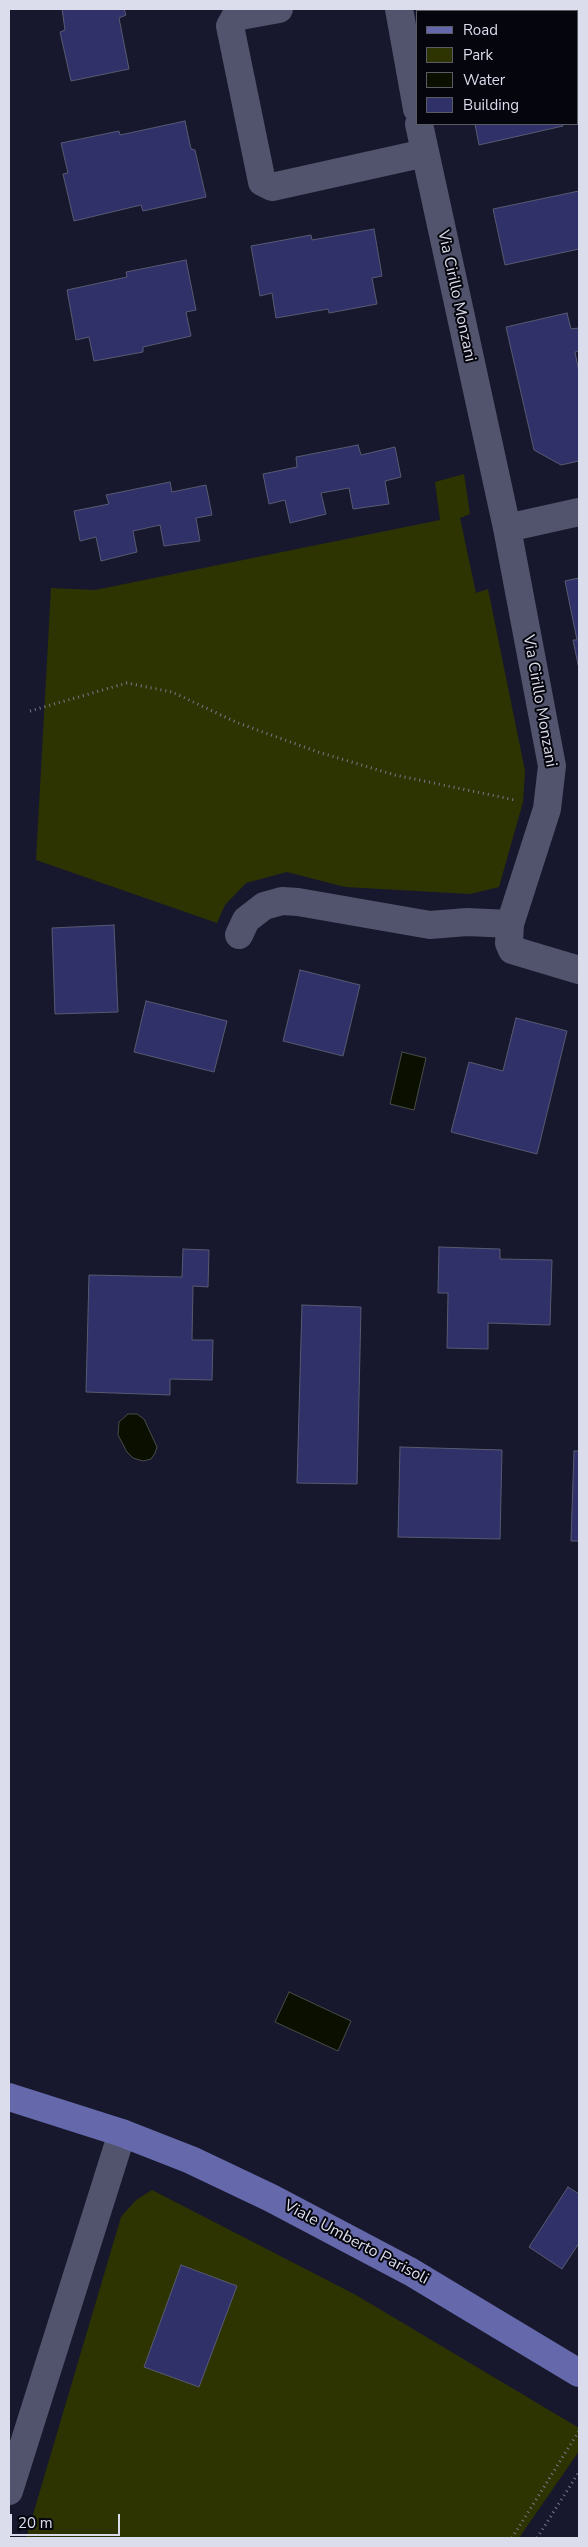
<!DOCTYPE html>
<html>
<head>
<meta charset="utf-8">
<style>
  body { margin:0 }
  #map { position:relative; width:588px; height:2547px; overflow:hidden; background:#17182d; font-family:"Nunito Sans",sans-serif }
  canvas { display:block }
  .frame { position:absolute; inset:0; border:10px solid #dbddec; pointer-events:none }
  .legend { position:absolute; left:416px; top:10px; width:162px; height:115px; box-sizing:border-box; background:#05050d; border:1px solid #5b5b66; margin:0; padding:6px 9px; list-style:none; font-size:15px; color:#dbddec }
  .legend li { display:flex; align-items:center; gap:10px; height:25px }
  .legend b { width:25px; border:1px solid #5b5b66 }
  .scale { position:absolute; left:10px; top:2514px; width:110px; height:22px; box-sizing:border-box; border:2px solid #dbddec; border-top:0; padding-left:6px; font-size:15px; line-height:18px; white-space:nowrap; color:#dbddec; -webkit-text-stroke:4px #05050d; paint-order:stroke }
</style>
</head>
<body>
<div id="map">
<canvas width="588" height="2547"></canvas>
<div class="frame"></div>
<ul class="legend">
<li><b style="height:6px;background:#6568aa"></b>Road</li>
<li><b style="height:14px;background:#2d3402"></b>Park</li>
<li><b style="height:14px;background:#0b0f00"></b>Water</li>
<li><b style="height:14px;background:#313169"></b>Building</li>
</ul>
<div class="scale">20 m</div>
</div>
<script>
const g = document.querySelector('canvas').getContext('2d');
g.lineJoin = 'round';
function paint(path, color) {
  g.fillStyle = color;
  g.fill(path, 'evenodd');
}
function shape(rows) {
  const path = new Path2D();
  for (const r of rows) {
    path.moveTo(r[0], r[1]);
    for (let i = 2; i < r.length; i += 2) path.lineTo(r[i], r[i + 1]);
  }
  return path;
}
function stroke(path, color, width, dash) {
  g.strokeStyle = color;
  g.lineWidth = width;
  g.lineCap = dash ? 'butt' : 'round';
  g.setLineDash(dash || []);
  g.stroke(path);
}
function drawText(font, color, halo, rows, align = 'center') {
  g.font = font + ' "Nunito Sans",sans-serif';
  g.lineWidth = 4;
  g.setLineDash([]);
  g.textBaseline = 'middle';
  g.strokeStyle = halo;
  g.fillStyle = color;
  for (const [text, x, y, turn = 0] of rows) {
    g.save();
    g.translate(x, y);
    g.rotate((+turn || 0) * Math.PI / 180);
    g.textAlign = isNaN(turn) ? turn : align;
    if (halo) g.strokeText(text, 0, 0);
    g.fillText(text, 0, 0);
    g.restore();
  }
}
const green = shape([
  [464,474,470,514,460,518,476,593,488,589,525,771,523,802,499,887,470,894,345,887,287,872,246,883,225,905,217,923,36,860,51,588,95,590,440,520,435,482],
  [152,2190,356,2295,579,2428,579,2451,519,2538,26,2538,121,2217,136,2200]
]);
const water = shape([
  [402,1052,426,1058,414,1110,390,1104,402,1052],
  [128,1414,137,1414,144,1419,157,1447,155,1453,151,1459,143,1461,133,1458,127,1452,118,1435,119,1422,128,1414],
  [289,1992,351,2021,338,2051,275,2022,289,1992]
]);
const building = shape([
  [62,9,124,9,126,15,119,18,129,69,71,81,60,32,65,30,62,9],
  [185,121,191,149,195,150,206,197,143,211,141,205,74,221,63,174,68,173,61,143,119,131,120,135,185,121],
  [475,124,562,124,563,126,479,145,475,124],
  [579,191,579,249,505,265,493,209,579,191],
  [374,229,382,276,372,278,377,304,329,313,328,309,276,318,272,293,260,296,251,246,311,235,312,240,374,229],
  [186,260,196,310,186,312,191,336,143,347,143,352,94,361,89,337,76,340,67,290,127,277,126,272,186,260],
  [567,313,571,329,579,328,579,351,575,352,579,372,579,461,561,465,534,450,506,327,567,313],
  [358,445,361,455,395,447,401,477,385,481,389,504,353,509,349,488,321,493,326,514,290,523,285,500,269,504,263,474,297,467,296,457,358,445],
  [170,482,172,492,206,485,212,515,196,518,200,541,164,546,160,525,133,531,137,552,101,561,96,537,80,541,74,511,109,504,106,495,170,482],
  [579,578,579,669,573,640,577,640,565,581,579,578],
  [114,925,118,1012,55,1014,52,928,114,925],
  [300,970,360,985,343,1056,283,1041,300,970],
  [146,1001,227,1021,214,1072,134,1052,146,1001],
  [516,1018,567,1031,537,1154,451,1132,469,1062,503,1071,516,1018],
  [439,1247,500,1249,500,1259,552,1260,550,1325,488,1323,488,1349,447,1348,448,1293,438,1293,439,1247],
  [183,1249,209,1250,208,1287,193,1286,192,1340,213,1340,212,1380,170,1379,170,1395,86,1392,89,1275,182,1277,183,1249],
  [302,1305,361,1307,357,1484,297,1483,302,1305],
  [400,1447,502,1450,500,1539,398,1537,400,1447],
  [574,1451,579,1451,579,1541,571,1541,574,1451],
  [568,2187,579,2194,579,2243,562,2269,529,2247,568,2187],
  [181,2265,237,2286,199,2387,144,2367,181,2265]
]);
const path = shape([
  [30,711,127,683,172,692,238,723,318,752,395,775,515,800],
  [512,2538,579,2431],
  [537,2538,579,2472]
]);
const minor = shape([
  [279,9,235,17,230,26,262,182,272,187,425,153],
  [399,9,417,109],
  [419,124,507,528],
  [579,512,507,528,552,766,547,809,510,924,509,943,512,950,579,970],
  [239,935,246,920,264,906,282,901,298,902,430,925,467,922,510,924],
  [9,2491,122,2133]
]);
const major = shape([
  [9,2097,122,2133,191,2160,271,2198,411,2272,579,2373]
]);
const streetNames = [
  ["Via Cirillo Monzani",456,296,78],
  ["Via Cirillo Monzani",539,701,80],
  ["Viale Umberto Parisoli",356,2243,28]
];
paint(green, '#2d3402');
paint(water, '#0b0f00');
stroke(water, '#494d47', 1);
paint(building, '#313169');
stroke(building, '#575a72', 1);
stroke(path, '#77798b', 3, [1, 4]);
stroke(minor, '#51546c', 28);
stroke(major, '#6568aa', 28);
drawText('16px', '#dbddec', '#05050d', streetNames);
</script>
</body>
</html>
